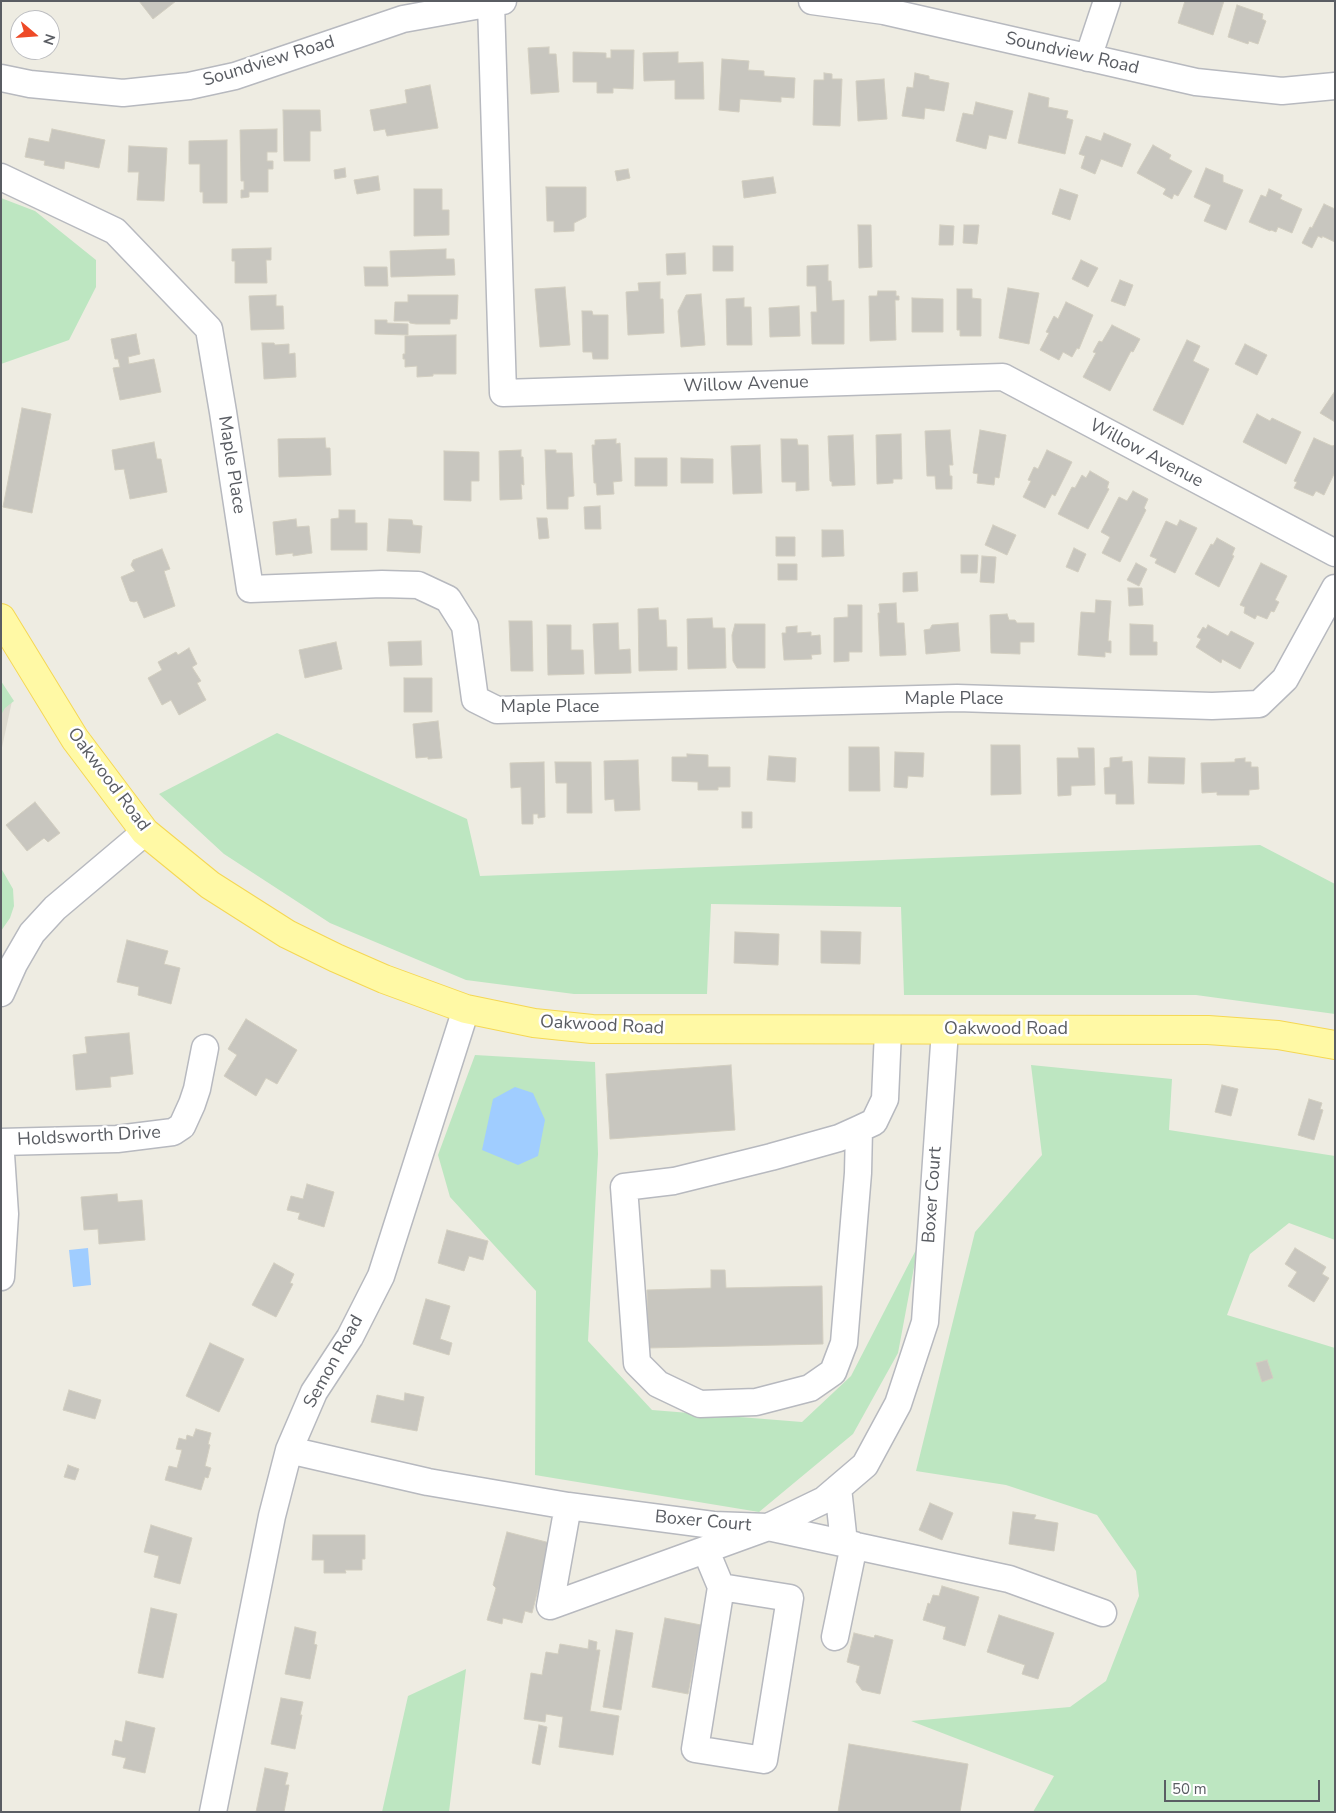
<!DOCTYPE html>
<html>
<head>
<meta charset="utf-8">
<style>
  body { margin:0 }
  #map { position:relative; width:1336px; height:1813px; overflow:hidden; background:#eeece2; font-family:"Nunito Sans",sans-serif }
  canvas { display:block }
  .frame { position:absolute; inset:0; border:2px solid #5a5d63; pointer-events:none }
  .north { position:absolute; left:10px; top:10px; width:50px; height:50px; box-sizing:border-box; background:#fff; border:1px solid #bdbec1; border-radius:50%; rotate:108deg; font-size:14px; font-weight:700; line-height:20px; text-align:center; color:#5a5d63 }
  .north::after { content:''; display:block; margin:auto; width:18px; height:22px; background:#ee4a27; clip-path:polygon(50% 0,100% 100%,50% 72%,0 100%) }
  .scale { position:absolute; left:1164px; top:1780px; width:156px; height:22px; box-sizing:border-box; border:2px solid #5a5d63; border-top:0; padding-left:6px; font-size:15px; line-height:18px; white-space:nowrap; color:#5a5d63; -webkit-text-stroke:4px #fff; paint-order:stroke }
</style>
</head>
<body>
<div id="map">
<canvas width="1336" height="1813"></canvas>
<div class="frame"></div>
<div class="north">N</div>
<div class="scale">50 m</div>
</div>
<script>
const g = document.querySelector('canvas').getContext('2d');
g.lineJoin = 'round';
function paint(path, color) {
  g.fillStyle = color;
  g.fill(path, 'evenodd');
}
function shape(rows) {
  const path = new Path2D();
  for (const r of rows) {
    path.moveTo(r[0], r[1]);
    for (let i = 2; i < r.length; i += 2) path.lineTo(r[i], r[i + 1]);
  }
  return path;
}
function stroke(path, color, width, dash) {
  g.strokeStyle = color;
  g.lineWidth = width;
  g.lineCap = dash ? 'butt' : 'round';
  g.setLineDash(dash || []);
  g.stroke(path);
}
function drawText(font, color, halo, rows, align = 'center') {
  g.font = font + ' "Nunito Sans",sans-serif';
  g.lineWidth = 5;
  g.setLineDash([]);
  g.textBaseline = 'middle';
  g.strokeStyle = halo;
  g.fillStyle = color;
  for (const [text, x, y, turn = 0] of rows) {
    g.save();
    g.translate(x, y);
    g.rotate((+turn || 0) * Math.PI / 180);
    g.textAlign = isNaN(turn) ? turn : align;
    if (halo) g.strokeText(text, 0, 0);
    g.fillText(text, 0, 0);
    g.restore();
  }
}
const education = shape([
  [1,683,12,701,1,752]
]);
const green = shape([
  [1,198,35,211,96,260,96,287,69,340,1,364],
  [1,681,14,701,5,708,1,715],
  [277,733,467,819,480,876,1260,845,1335,884,1335,1014,1196,995,904,995,901,907,711,904,707,994,574,994,466,980,330,923,224,854,159,794],
  [1,868,13,889,14,906,10,918,1,931],
  [475,1055,595,1062,598,1154,588,1341,652,1410,802,1422,851,1376,918,1246,898,1353,853,1434,759,1512,535,1475,536,1291,450,1197,438,1155],
  [1031,1065,1172,1079,1169,1130,1335,1156,1335,1240,1289,1223,1250,1254,1227,1315,1335,1348,1335,1812,1033,1812,1054,1776,911,1721,1070,1707,1106,1681,1139,1596,1136,1571,1097,1515,1006,1485,916,1471,975,1232,1042,1155],
  [466,1669,449,1812,382,1812,408,1696]
]);
const water = shape([
  [515,1087,533,1093,545,1120,538,1156,518,1165,482,1150,493,1099],
  [88,1248,91,1285,73,1287,69,1250]
]);
const building = shape([
  [139,1,176,1,153,19,139,1],
  [1185,1,1224,1,1213,35,1178,23,1185,1],
  [1237,5,1263,14,1262,19,1266,21,1258,44,1249,41,1248,44,1228,37,1237,5],
  [549,47,549,54,556,54,559,92,531,94,528,48,549,47],
  [611,50,634,50,633,89,613,88,613,93,597,93,597,82,573,82,573,52,606,53,606,58,611,58,611,50],
  [678,52,678,63,703,62,704,99,675,99,675,80,644,81,643,53,678,52],
  [722,59,749,61,748,70,764,71,764,76,795,78,794,98,781,97,781,102,740,99,739,112,719,110,722,59],
  [824,73,832,74,832,79,842,79,840,126,813,125,814,80,824,80,824,73],
  [915,73,929,76,929,79,949,83,944,111,925,108,924,119,902,116,907,87,913,88,915,73],
  [884,79,887,119,858,121,856,81,884,79],
  [430,85,438,128,387,136,385,129,374,131,370,110,407,103,405,90,430,85],
  [1029,93,1049,98,1048,107,1068,111,1066,118,1073,120,1065,154,1018,143,1029,93],
  [976,102,1013,111,1006,139,989,135,986,149,956,141,963,113,973,115,976,102],
  [283,110,320,110,321,131,310,131,310,161,284,161,283,110],
  [52,129,105,140,99,168,65,161,64,169,44,165,45,161,25,157,29,138,49,142,52,129],
  [277,129,277,152,267,152,267,161,273,161,273,169,268,169,268,192,249,192,249,197,241,198,241,190,244,190,244,181,241,181,240,130,277,129],
  [1104,133,1131,144,1122,167,1101,159,1095,174,1081,168,1085,156,1079,154,1086,136,1101,141,1104,133],
  [227,140,227,203,203,203,203,192,200,192,200,164,189,164,189,141,227,140],
  [1153,145,1171,155,1169,159,1192,171,1178,196,1174,194,1172,199,1163,194,1166,189,1137,173,1153,145],
  [129,146,167,148,164,201,137,200,139,172,128,172,129,146],
  [345,168,346,177,335,179,334,170,345,168],
  [1206,168,1223,175,1223,182,1243,190,1226,230,1204,221,1211,205,1194,197,1206,168],
  [628,169,630,178,617,181,615,171,628,169],
  [378,176,380,190,357,194,354,180,378,176],
  [773,177,776,193,744,198,742,181,773,177],
  [546,187,586,187,586,217,574,223,574,231,554,232,554,221,547,221,546,187],
  [414,189,442,189,442,210,449,210,449,235,414,236,414,189],
  [1060,189,1078,195,1070,220,1052,214,1060,189],
  [1269,189,1282,195,1280,199,1302,209,1292,233,1278,227,1276,232,1271,230,1270,231,1249,222,1261,195,1266,197,1269,189],
  [1324,204,1335,209,1335,242,1322,236,1322,238,1318,236,1312,248,1302,243,1310,227,1312,228,1324,204],
  [858,225,871,225,872,267,859,268,858,225],
  [940,225,954,226,953,245,939,245,940,225],
  [964,225,979,225,977,244,963,243,964,225],
  [713,246,733,246,733,271,713,271,713,246],
  [271,248,271,260,266,260,267,283,235,283,235,261,232,261,232,249,271,248],
  [446,249,446,259,454,259,455,275,391,277,390,251,446,249],
  [685,253,686,274,667,275,666,254,685,253],
  [1081,260,1098,268,1088,287,1072,279,1081,260],
  [828,265,828,281,831,281,832,301,844,300,844,344,812,344,811,312,817,312,816,286,807,286,807,266,828,265],
  [364,267,387,267,388,286,365,286,364,267],
  [1120,280,1133,285,1125,306,1111,301,1120,280],
  [660,282,660,299,663,299,664,333,628,335,626,292,639,291,638,283,660,282],
  [565,287,570,345,540,347,535,289,565,287],
  [1008,288,1039,293,1029,344,999,338,1008,288],
  [957,289,972,289,972,298,981,299,981,336,960,336,960,330,957,330,957,289],
  [878,291,896,291,896,296,899,296,899,300,895,300,896,340,870,341,869,296,877,296,878,291],
  [701,294,705,345,681,347,678,311,686,295,701,294],
  [276,295,276,306,283,306,284,329,251,330,249,296,276,295],
  [408,295,458,295,457,319,450,319,450,324,416,324,410,323,409,321,394,321,395,302,408,302,408,295],
  [744,298,744,307,751,307,752,345,727,345,726,299,744,298],
  [912,298,943,299,943,332,912,332,912,298],
  [1066,302,1093,315,1079,349,1077,348,1072,357,1063,352,1059,360,1040,350,1049,333,1046,332,1054,316,1058,319,1066,302],
  [799,306,800,336,770,337,769,308,799,306],
  [582,311,592,311,593,315,608,315,608,359,593,359,592,352,583,352,582,311],
  [375,320,387,320,387,323,408,324,408,335,375,334,375,320],
  [1112,325,1140,339,1133,352,1131,351,1110,391,1083,377,1096,353,1093,352,1099,341,1102,342,1112,325],
  [136,334,140,354,128,357,129,364,154,359,161,392,120,400,113,368,120,367,118,359,115,359,111,339,136,334],
  [456,335,456,374,433,374,433,376,417,377,417,366,405,367,405,359,403,359,403,354,405,354,405,336,456,335],
  [1187,340,1200,346,1193,361,1209,369,1183,425,1153,410,1187,340],
  [262,343,274,343,275,345,289,344,289,354,295,353,296,377,264,379,262,343],
  [1245,344,1267,355,1257,375,1235,364,1245,344],
  [1335,391,1335,422,1320,413,1335,391],
  [22,408,51,414,32,513,3,507,22,408],
  [1257,414,1270,421,1272,418,1301,432,1286,464,1243,442,1257,414],
  [950,430,953,465,949,465,950,476,952,476,952,489,936,489,935,476,927,476,925,431,950,430],
  [980,430,1006,435,999,478,995,477,994,485,977,483,978,474,973,473,980,430],
  [901,434,902,479,893,479,893,483,877,484,876,435,901,434],
  [853,435,855,485,832,486,832,482,830,481,828,436,853,435],
  [325,438,326,448,330,448,331,475,279,477,278,439,325,438],
  [1314,438,1332,446,1335,445,1335,472,1324,495,1316,491,1313,496,1294,488,1297,482,1294,481,1314,438],
  [616,439,616,444,620,443,622,481,613,482,614,494,597,495,596,483,594,483,592,445,595,445,595,440,616,439],
  [781,439,797,439,798,445,808,445,809,490,796,491,796,482,782,482,781,439],
  [154,442,157,459,161,459,167,492,130,499,124,469,115,470,112,450,154,442],
  [760,445,762,493,733,494,731,446,760,445],
  [521,450,521,457,523,457,524,485,521,484,522,499,500,500,499,451,521,450],
  [545,450,556,450,556,453,572,453,574,496,568,497,568,509,547,509,545,450],
  [1047,450,1072,462,1055,496,1052,494,1045,508,1023,497,1031,481,1028,480,1034,467,1038,469,1047,450],
  [444,451,479,452,479,481,471,481,471,501,444,500,444,451],
  [635,458,667,458,667,486,635,486,635,458],
  [681,458,713,459,713,483,681,483,681,458],
  [1090,471,1109,482,1107,488,1109,489,1088,529,1058,514,1072,487,1075,488,1082,475,1086,478,1090,471],
  [1133,491,1148,499,1144,508,1146,510,1120,562,1102,553,1110,537,1101,532,1119,497,1127,501,1133,491],
  [600,506,601,529,585,529,584,507,600,506],
  [339,510,355,510,355,523,367,523,367,550,331,550,331,519,339,518,339,510],
  [537,518,547,518,549,538,539,539,537,518],
  [296,519,297,527,309,526,312,553,293,556,293,553,276,555,273,522,296,519],
  [389,519,412,520,413,525,422,526,420,553,387,551,389,519],
  [1180,520,1197,528,1175,573,1155,563,1157,559,1150,556,1166,521,1177,526,1180,520],
  [993,525,1016,535,1007,555,985,545,993,525],
  [822,530,843,530,844,556,822,557,822,530],
  [776,537,795,537,795,556,776,556,776,537],
  [1217,538,1235,548,1232,555,1234,556,1219,587,1195,574,1211,544,1213,545,1217,538],
  [1074,548,1086,554,1078,572,1066,567,1074,548],
  [162,549,170,569,164,571,175,606,144,618,137,601,134,602,130,601,121,577,135,571,131,565,133,560,162,549],
  [961,555,978,555,977,573,961,573,961,555],
  [982,556,996,557,994,583,980,582,982,556],
  [1136,563,1147,569,1139,586,1127,580,1136,563],
  [1261,563,1287,576,1275,600,1279,602,1274,612,1271,611,1267,619,1257,615,1255,619,1244,613,1245,607,1240,605,1261,563],
  [778,564,797,564,797,580,778,580,778,564],
  [917,572,918,591,903,592,903,573,917,572],
  [1128,588,1142,588,1143,605,1129,606,1128,588],
  [1096,600,1111,601,1108,641,1111,641,1111,653,1105,652,1105,657,1078,655,1081,612,1095,613,1096,600],
  [896,603,897,623,904,623,906,655,880,656,878,613,880,613,879,604,896,603],
  [848,605,862,605,862,652,849,652,849,661,834,662,834,618,848,617,848,605],
  [658,608,659,620,666,620,667,647,677,647,677,670,639,671,638,609,658,608],
  [1007,614,1009,620,1015,620,1017,623,1034,623,1034,642,1020,642,1020,654,991,653,990,615,1007,614],
  [712,618,713,628,725,628,726,668,688,669,687,619,712,618],
  [509,621,532,621,533,671,511,671,509,621],
  [618,623,619,650,630,649,631,673,595,674,593,624,618,623],
  [958,623,960,651,926,654,924,630,930,629,932,625,958,623],
  [735,624,765,624,765,668,737,668,733,661,732,635,735,624],
  [1130,624,1153,625,1153,642,1157,642,1157,655,1130,655,1130,624],
  [547,625,571,625,571,650,583,650,584,674,548,675,547,625],
  [1208,625,1228,636,1231,631,1254,643,1240,669,1222,659,1221,663,1196,647,1201,639,1197,637,1203,627,1206,629,1208,625],
  [797,626,797,633,811,632,811,636,820,635,821,654,811,655,812,659,784,660,782,633,786,633,786,627,797,626],
  [421,641,422,665,390,666,388,642,421,641],
  [336,642,342,669,305,678,299,650,336,642],
  [189,648,197,664,192,667,201,681,197,683,206,700,179,715,171,700,162,705,148,678,162,670,158,662,176,652,178,655,189,648],
  [404,678,432,678,432,712,404,712,404,678],
  [438,721,442,758,428,759,428,757,416,758,413,724,438,721],
  [991,745,1020,745,1021,794,991,795,991,745],
  [849,747,879,747,880,791,849,791,849,747],
  [1078,748,1094,748,1095,785,1071,786,1071,795,1058,796,1057,758,1079,758,1078,748],
  [895,752,924,753,923,777,908,776,907,788,894,787,895,752],
  [687,754,708,755,708,767,730,767,730,787,718,787,718,790,698,790,698,782,672,781,672,757,687,757,687,754],
  [769,756,796,758,795,782,767,780,769,756],
  [1122,757,1122,762,1132,761,1134,804,1116,804,1116,794,1105,794,1104,768,1110,767,1110,758,1122,757],
  [1149,757,1185,758,1184,784,1148,783,1149,757],
  [1245,758,1245,762,1251,762,1251,767,1258,767,1259,789,1249,790,1249,795,1217,795,1217,792,1202,793,1201,763,1235,762,1235,759,1245,758],
  [638,760,640,810,615,811,614,799,605,800,604,761,638,760],
  [544,762,545,817,538,818,538,814,533,814,533,824,522,824,521,787,511,788,510,763,544,762],
  [555,762,591,762,592,813,567,813,567,783,556,783,555,762],
  [35,802,60,833,48,842,44,838,27,851,6,825,35,802],
  [742,812,752,812,752,828,742,828,742,812],
  [821,931,861,932,860,964,821,963,821,931],
  [735,932,779,934,778,965,734,963,735,932],
  [127,940,168,951,164,964,180,968,171,1004,138,995,139,987,117,982,127,940],
  [246,1019,297,1050,277,1084,266,1078,256,1096,224,1076,237,1055,228,1049,246,1019],
  [129,1033,133,1074,110,1077,111,1087,76,1090,73,1055,87,1053,85,1037,129,1033],
  [731,1065,735,1130,610,1139,606,1074,731,1065],
  [1222,1085,1238,1089,1231,1116,1215,1112,1222,1085],
  [1309,1099,1322,1103,1320,1109,1323,1110,1314,1140,1298,1135,1309,1099],
  [307,1184,334,1192,324,1227,298,1219,300,1213,287,1210,291,1196,303,1199,307,1184],
  [117,1194,118,1202,142,1200,145,1240,99,1244,98,1229,84,1230,81,1197,117,1194],
  [447,1230,488,1241,483,1260,469,1256,464,1271,438,1263,447,1230],
  [1295,1248,1326,1267,1322,1274,1329,1278,1314,1302,1288,1286,1297,1272,1285,1264,1295,1248],
  [274,1263,294,1274,290,1283,293,1284,276,1317,252,1305,274,1263],
  [711,1270,725,1270,726,1288,822,1286,823,1344,648,1348,647,1290,711,1288,711,1270],
  [426,1299,450,1306,440,1339,452,1343,449,1355,413,1344,426,1299],
  [210,1343,244,1359,219,1412,186,1396,210,1343],
  [1267,1360,1273,1378,1262,1382,1256,1363,1267,1360],
  [69,1390,101,1400,95,1419,63,1410,69,1390],
  [405,1393,424,1397,417,1431,371,1422,377,1395,404,1401,405,1393],
  [196,1429,211,1433,208,1444,210,1445,205,1466,211,1468,208,1478,205,1477,201,1490,165,1480,169,1466,177,1468,182,1450,176,1449,179,1438,186,1440,187,1435,193,1437,196,1429],
  [68,1465,79,1469,75,1480,64,1477,68,1465],
  [930,1503,953,1513,942,1540,919,1530,930,1503],
  [1013,1512,1036,1515,1034,1519,1058,1523,1054,1551,1009,1544,1013,1512],
  [151,1525,192,1538,180,1584,154,1577,159,1556,144,1552,151,1525],
  [507,1532,550,1543,532,1613,525,1611,522,1623,503,1618,502,1624,487,1620,496,1588,493,1585,507,1532],
  [313,1535,365,1535,365,1559,362,1559,362,1570,345,1570,346,1573,324,1573,324,1560,312,1560,313,1535],
  [942,1586,979,1597,965,1646,943,1639,946,1627,923,1620,928,1603,930,1604,933,1595,939,1596,942,1586],
  [151,1608,177,1614,163,1678,138,1673,151,1608],
  [999,1615,1054,1633,1038,1679,1022,1674,1025,1665,987,1652,999,1615],
  [665,1618,701,1625,688,1694,652,1687,665,1618],
  [295,1627,316,1632,314,1644,317,1645,310,1679,285,1674,295,1627],
  [616,1630,633,1633,621,1710,603,1707,616,1630],
  [854,1633,874,1638,875,1635,893,1640,880,1694,862,1690,856,1682,860,1666,847,1662,854,1633],
  [589,1640,597,1642,596,1650,600,1650,590,1711,619,1716,613,1755,559,1747,563,1717,546,1714,545,1722,524,1719,531,1673,542,1675,546,1652,558,1654,560,1644,588,1649,589,1640],
  [281,1698,303,1702,300,1715,302,1715,295,1749,271,1744,281,1698],
  [126,1721,155,1728,145,1773,123,1768,126,1758,112,1755,115,1740,122,1742,126,1721],
  [539,1725,547,1727,540,1765,532,1763,539,1725],
  [849,1744,968,1764,960,1812,838,1812,849,1744],
  [265,1768,288,1773,285,1785,289,1785,284,1812,256,1812,265,1768]
]);
const minor = shape([
  [812,1,884,11,1196,82,1282,91,1335,86],
  [491,3,503,393,1003,377,1335,553],
  [1088,58,1107,1],
  [1,78,30,84,123,93,189,86,235,76,403,19,503,1],
  [1,177,115,231,209,329,223,412,250,589,382,584,418,585,448,599,465,626,475,699,497,710,957,698,1212,706,1259,704,1285,679,1335,588],
  [1,993,14,964,32,933,55,908,145,832],
  [859,1129,858,1173,844,1343,833,1372,810,1388,756,1402,700,1404,658,1384,637,1363,624,1187,674,1181,771,1157,839,1138,859,1129,874,1122,885,1099,888,1031],
  [1,1142,117,1139,173,1132,182,1126,192,1104,197,1089,205,1048],
  [1,1154,5,1214,1,1277],
  [289,1450,428,1482,568,1506,713,1525,768,1527,824,1500,865,1465,898,1404,925,1322,945,1030],
  [838,1488,844,1543],
  [568,1506,550,1606,768,1527,1009,1579,1103,1613],
  [706,1551,721,1587,695,1749,764,1760,790,1598,721,1587],
  [835,1637,854,1545],
  [213,1812,272,1516,289,1450,314,1392,350,1337,381,1276,466,1009]
]);
const major = shape([
  [1,618,75,739,145,832,210,885,287,934,336,958,384,979,466,1009,534,1023,592,1029,1208,1030,1278,1035,1335,1045]
]);
const streetNames = [
  ["Soundview Road",1072,54,13],
  ["Soundview Road",269,62,-17],
  ["Willow Avenue",746,385,-2],
  ["Willow Avenue",1146,454,28],
  ["Maple Place",231,465,81],
  ["Maple Place",954,700],
  ["Maple Place",550,708],
  ["Oakwood Road",108,780,53],
  ["Oakwood Road",602,1026,3],
  ["Oakwood Road",1006,1030],
  ["Holdsworth Drive",89,1137,-3],
  ["Boxer Court",933,1195,-86],
  ["Semon Road",334,1362,-61],
  ["Boxer Court",703,1522,5]
];
paint(education, '#dedbd0');
paint(green, '#bde6c1');
paint(water, '#a0cdff');
paint(building, '#c8c6bf');
stroke(building, '#d2cec0', 1);
stroke(minor, '#b7b9bf', 29);
stroke(major, '#f5d753', 30);
stroke(minor, '#fff', 26);
stroke(major, '#fff9a5', 28);
drawText('18px', '#5a5d63', '#fff', streetNames);
</script>
</body>
</html>
